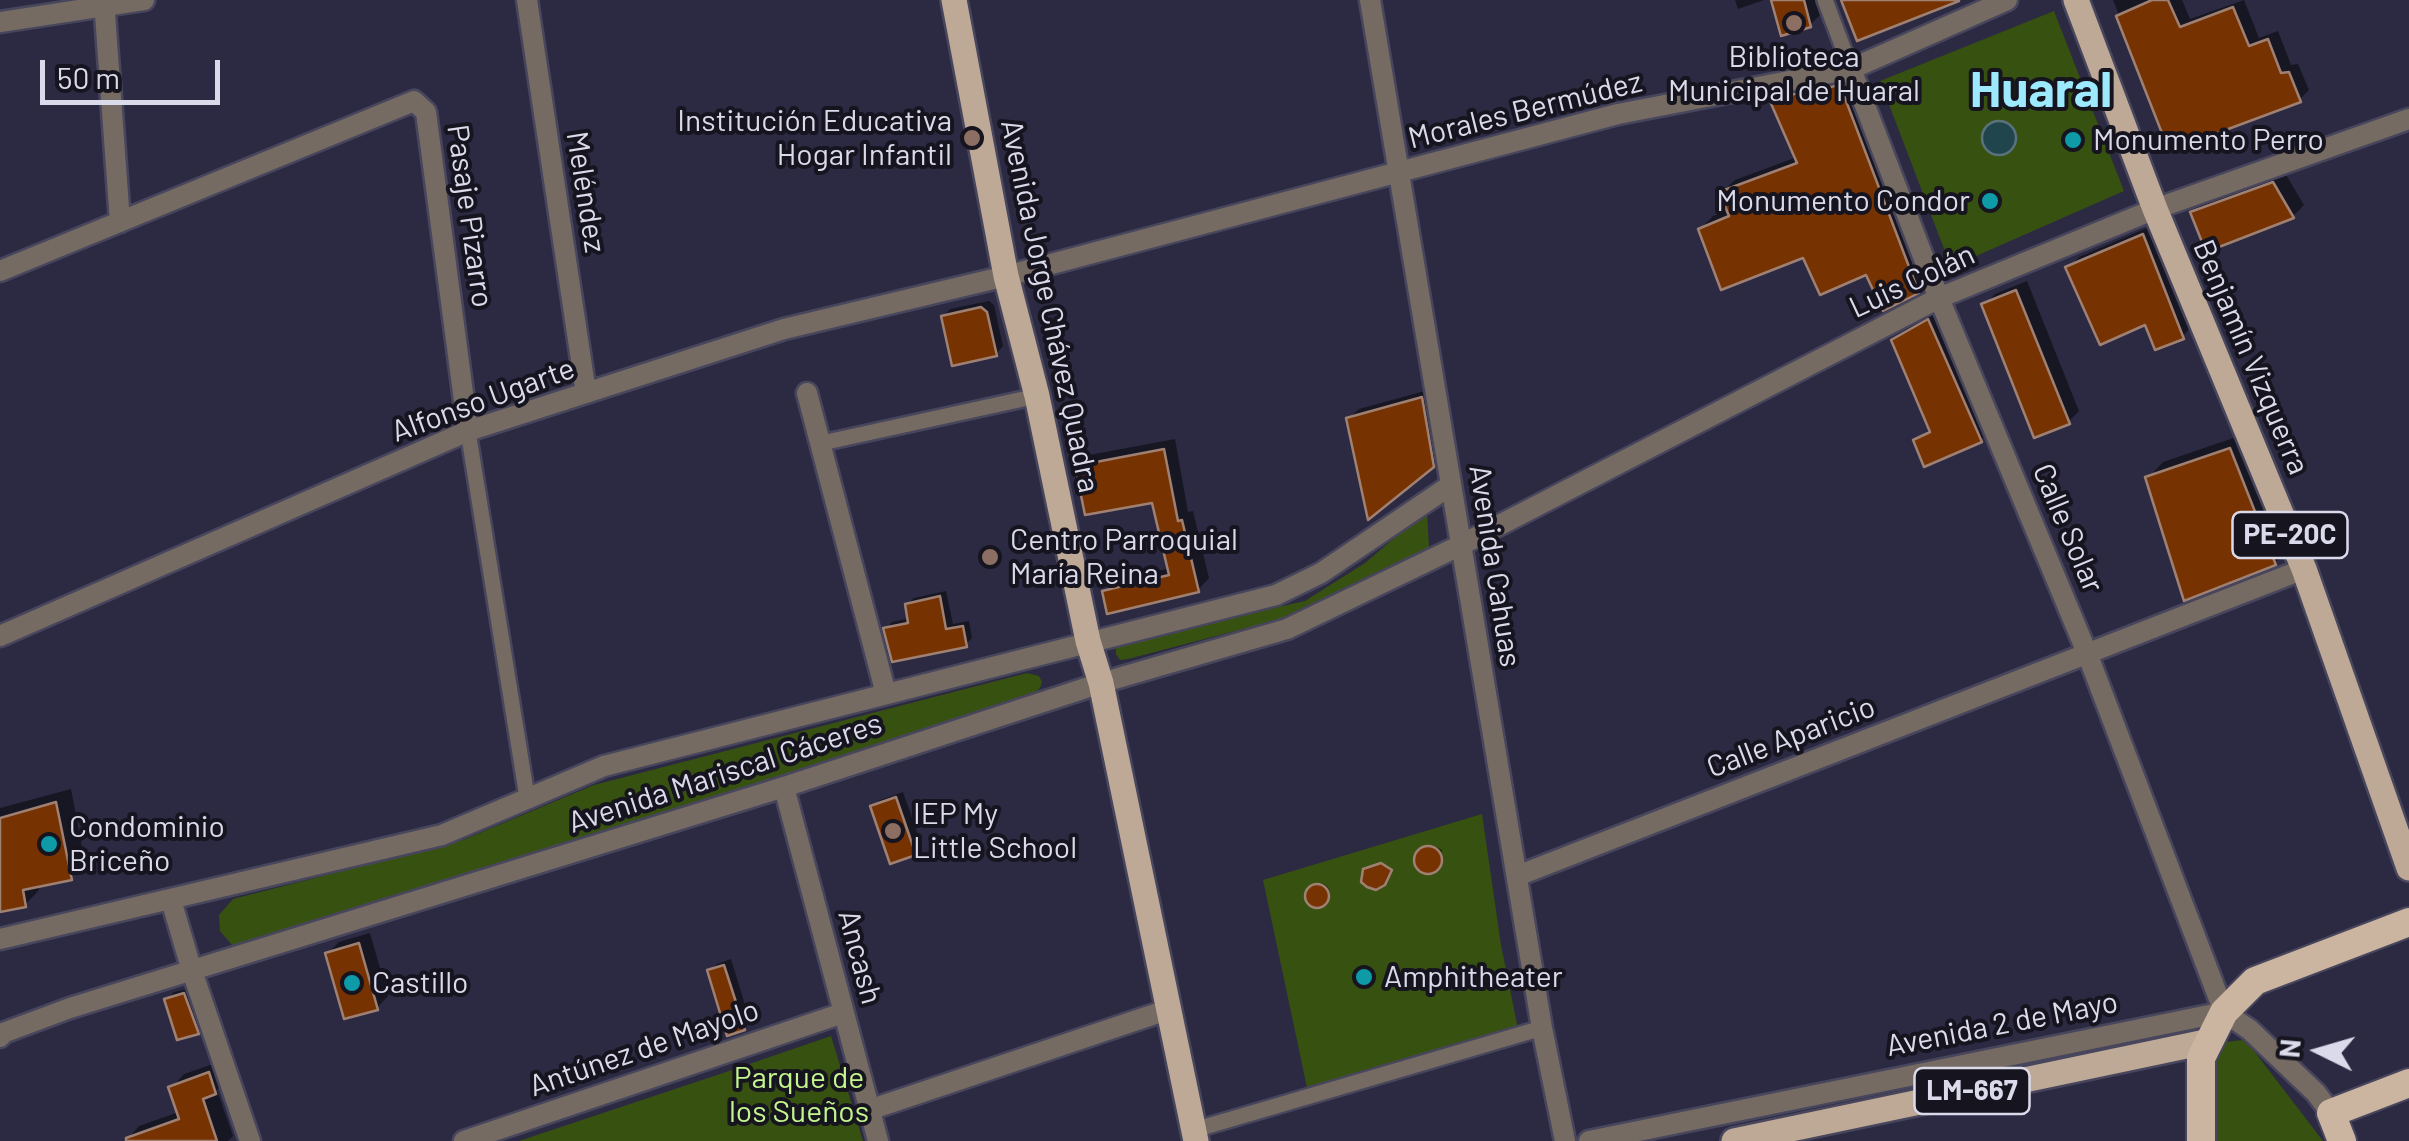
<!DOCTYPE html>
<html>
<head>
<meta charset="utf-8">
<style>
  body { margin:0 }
  #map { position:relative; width:2409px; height:1141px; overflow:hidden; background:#2c2a42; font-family:Barlow,sans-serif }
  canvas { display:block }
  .north { position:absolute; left:2269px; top:1001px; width:100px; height:100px; -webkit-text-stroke:8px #15141f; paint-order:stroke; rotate:275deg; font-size:28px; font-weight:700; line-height:40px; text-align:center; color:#dbdaea }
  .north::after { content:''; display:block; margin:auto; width:35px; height:45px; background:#dbdaea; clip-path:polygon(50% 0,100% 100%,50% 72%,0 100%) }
  .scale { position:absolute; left:40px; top:60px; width:180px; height:45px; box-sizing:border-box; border:5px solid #dbdaea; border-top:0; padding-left:12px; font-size:30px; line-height:35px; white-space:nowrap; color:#dbdaea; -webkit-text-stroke:8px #15141f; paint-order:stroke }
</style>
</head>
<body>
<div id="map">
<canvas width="2409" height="1141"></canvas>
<div class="north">N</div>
<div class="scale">50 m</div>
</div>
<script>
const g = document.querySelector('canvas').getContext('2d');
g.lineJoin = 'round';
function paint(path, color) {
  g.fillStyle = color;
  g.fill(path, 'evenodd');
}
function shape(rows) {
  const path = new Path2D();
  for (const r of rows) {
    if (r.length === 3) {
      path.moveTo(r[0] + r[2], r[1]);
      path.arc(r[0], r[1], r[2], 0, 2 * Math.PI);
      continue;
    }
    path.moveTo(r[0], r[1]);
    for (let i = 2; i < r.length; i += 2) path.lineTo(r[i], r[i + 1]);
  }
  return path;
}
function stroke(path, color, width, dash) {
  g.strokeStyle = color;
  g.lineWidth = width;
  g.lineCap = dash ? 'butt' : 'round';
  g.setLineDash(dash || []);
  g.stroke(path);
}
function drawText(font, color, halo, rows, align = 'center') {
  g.font = font + ' Barlow,sans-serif';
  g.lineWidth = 8;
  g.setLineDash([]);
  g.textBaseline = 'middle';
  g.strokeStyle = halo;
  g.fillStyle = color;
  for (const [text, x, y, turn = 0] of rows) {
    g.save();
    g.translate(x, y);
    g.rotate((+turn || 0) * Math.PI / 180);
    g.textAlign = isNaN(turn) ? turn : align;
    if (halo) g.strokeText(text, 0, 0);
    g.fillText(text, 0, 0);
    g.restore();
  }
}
const green = shape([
  [2054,11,2124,191,1951,267,1880,81],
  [1427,510,1429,548,1300,614,1128,659,1120,660,1116,654,1116,647,1122,642,1305,601,1365,563],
  [1027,673,1039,676,1042,682,1040,688,1030,697,823,765,248,948,232,945,220,931,219,915,233,899,463,840,594,785],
  [1482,814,1501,945,1519,1034,1309,1097,1263,880],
  [831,1036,863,1141,519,1141,726,1072],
  [2242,1040,2251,1047,2323,1141,2214,1141,2211,1068,2216,1052,2226,1042]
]);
const water = shape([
  [1999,138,17]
]);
const shadow = shape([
  [1735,0,1764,0,1738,9],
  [1774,0,1816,0,1820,15,1810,25],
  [2113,0,2182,0,2190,19,2244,0,2259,38,2278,31,2291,65,2298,64,2309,90,2299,100,2171,147],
  [1852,74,1930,278,1917,291,1867,272,1700,229,1713,216,1729,210,1722,192,1735,180,1797,157,1772,99,1784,87],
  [2285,173,2304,205,2293,216,2193,212,2204,201],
  [2154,225,2193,325,2182,337,2146,322,2068,268,2079,257],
  [2027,281,2079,411,2068,422,1984,305,1995,294],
  [989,301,994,305,1003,346,996,354,943,317,950,309],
  [1938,311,1991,430,1981,440,1916,440,1931,428,1894,341,1904,331],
  [1432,389,1443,455,1433,465,1349,418,1359,409],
  [2245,434,2290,548,2275,563,2148,478,2163,462],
  [1175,439,1188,512,1193,511,1209,578,1198,590,1105,592,1116,581,1170,568,1154,500,1078,466,1089,455],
  [946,591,953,624,969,621,972,638,966,644,886,629,892,622,910,618,907,604,914,598],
  [71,789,85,863,71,878,38,884,39,890,25,905,0,898,0,808],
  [903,792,922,846,914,853,873,807,880,800],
  [1433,845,1442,850,1442,861,1434,870,1427,871,1416,864,1419,854],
  [1319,894,11],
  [370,933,388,996,377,1008,327,954,339,942],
  [731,959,750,1021,743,1028,709,971,717,964],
  [192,988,205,1024,197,1031,167,1000,174,992],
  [222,1061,228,1079,217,1090,233,1136,228,1141,126,1141,139,1126,179,1112,171,1088,184,1074]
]);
const building = shape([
  [1771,0,1804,0,1811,27,1781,36,1771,0],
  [1841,0,1959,0,1959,1,1857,41,1841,0],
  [2152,0,2168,0,2180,27,2233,7,2249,46,2268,39,2281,73,2289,72,2301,102,2169,151,2116,16,2152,0],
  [1840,85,1919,293,1883,311,1866,275,1820,295,1803,258,1721,290,1698,229,1729,216,1719,192,1797,163,1769,99,1840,85],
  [2273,182,2294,218,2206,252,2190,212,2273,182],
  [2143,234,2184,339,2155,350,2145,325,2100,345,2065,267,2143,234],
  [2016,290,2070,424,2034,438,1981,304,2016,290],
  [981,307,987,312,997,356,952,366,941,316,981,307],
  [1928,319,1982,442,1924,467,1913,440,1930,432,1891,340,1928,319],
  [1422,397,1434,467,1368,520,1346,418,1422,397],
  [2230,448,2276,565,2184,601,2145,477,2230,448],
  [1164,449,1178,521,1182,520,1199,592,1107,614,1102,591,1169,575,1152,503,1085,515,1075,466,1164,449],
  [940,596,946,629,963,626,967,647,892,662,883,628,908,623,905,604,940,596],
  [896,797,916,855,890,864,870,806,896,797],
  [56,802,72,880,23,890,26,907,0,912,0,818,56,802],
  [1428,860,14],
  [1381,863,1392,870,1385,885,1376,890,1367,887,1361,882,1363,869,1381,863],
  [1317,896,12],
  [359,943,378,1010,344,1019,325,953,359,943],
  [724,965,745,1030,727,1036,707,970,724,965],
  [184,993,199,1034,177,1040,164,999,184,993],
  [209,1072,216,1094,203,1099,217,1141,126,1141,126,1138,179,1119,168,1087,209,1072]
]);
const pedestrian = shape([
  [1825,0,1851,69],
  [468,431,527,797],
  [822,443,1037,396],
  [1194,1130,1542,1028]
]);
const minor = shape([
  [104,0,120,222],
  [527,0,586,393],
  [1370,0,1542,1028,1565,1141],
  [0,22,144,0],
  [0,271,414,101,426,112,468,431],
  [807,393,886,694],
  [0,636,468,431,784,329,1006,276],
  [784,787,878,1141],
  [1517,876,2304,569],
  [192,971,250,1141],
  [869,1110,1170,1009],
  [464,1141,843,1013],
  [1589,1141,2224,1012]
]);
const tertiary = shape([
  [1851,69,1939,298,2087,653,2224,1012,2250,1030,2316,1093,2331,1113],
  [1006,276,1618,114,1851,69,2007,0],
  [171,900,192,971],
  [0,939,442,835,604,766,1276,595,1321,573,1451,485],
  [0,1037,3,1033,70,1008,784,787,1101,683,1287,629,1461,545,1939,298,2155,209,2409,119]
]);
const primary = shape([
  [954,0,1006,276,1037,396,1088,641,1101,683,1196,1141],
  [2076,0,2155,209,2304,569,2409,868],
  [1734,1141,2210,1041]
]);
const trunk = shape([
  [2201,1141,2201,1058,2224,1012,2255,981,2409,922],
  [2342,1141,2331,1113,2409,1083]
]);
const markers = [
  [1794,23,10,"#8d6e63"],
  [972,138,10,"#8d6e63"],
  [2073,140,10,"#0f9aa8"],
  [1990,201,10,"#0f9aa8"],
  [990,557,10,"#8d6e63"],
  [893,831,10,"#8d6e63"],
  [49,844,10,"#0f9aa8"],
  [1364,977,10,"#0f9aa8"],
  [352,983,10,"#0f9aa8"]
];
const shields = [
  [2290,535,115],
  [1972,1091,115]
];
const shieldNames = [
  ["PE-20C",2290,535],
  ["LM-667",1972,1091]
];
const poiNames = [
  ["Biblioteca",1794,57,"center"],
  ["Municipal de Huaral",1794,91,"center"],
  ["Institución Educativa",952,121,"right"],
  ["Hogar Infantil",952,155,"right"],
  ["Monumento Perro",2093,140],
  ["Monumento Condor",1970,201,"right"],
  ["Centro Parroquial",1010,540],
  ["María Reina",1010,574],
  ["IEP My",913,814],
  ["Little School",913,848],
  ["Condominio",69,827],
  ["Briceño",69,861],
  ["Amphitheater",1384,977],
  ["Castillo",372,983]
];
const streetNames = [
  ["Morales Bermúdez",1525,110,-14],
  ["Meléndez",586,192,81],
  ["Pasaje Pizarro",470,216,82],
  ["Luis Colán",1912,281,-25],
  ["Avenida Jorge Chávez Quadra",1050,306,78],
  ["Benjamín Vizquerra",2251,357,67],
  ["Alfonso Ugarte",483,400,-20],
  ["Calle Solar",2068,528,67],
  ["Avenida Cahuas",1495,566,81],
  ["Calle Aparicio",1791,737,-21],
  ["Avenida Mariscal Cáceres",725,773,-18],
  ["Ancash",860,957,75],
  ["Avenida 2 de Mayo",2002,1024,-11],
  ["Antúnez de Mayolo",644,1048,-19]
];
const parkNames = [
  ["Parque de",799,1078],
  ["los Sueños",799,1112]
];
const townNames = [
  ["Huaral",2041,90]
];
paint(green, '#375110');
paint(water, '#21454d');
stroke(water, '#59727c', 2.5);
paint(shadow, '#0007');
paint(building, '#773202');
stroke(building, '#9f8173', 2.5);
stroke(pedestrian, '#48465d', 20);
stroke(minor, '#48465d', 25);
stroke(tertiary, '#48465d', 25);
stroke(primary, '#48465d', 30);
stroke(trunk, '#48465d', 32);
stroke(pedestrian, '#766b62', 15);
stroke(minor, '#766b62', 20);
stroke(tertiary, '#766b62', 20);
stroke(primary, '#bea996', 25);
stroke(trunk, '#ccb5a0', 28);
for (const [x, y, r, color] of markers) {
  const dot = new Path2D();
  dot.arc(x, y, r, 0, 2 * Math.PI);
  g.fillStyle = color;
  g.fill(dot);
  stroke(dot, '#15141f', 4);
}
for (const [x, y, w] of shields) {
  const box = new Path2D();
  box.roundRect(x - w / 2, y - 23, w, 46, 8);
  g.fillStyle = '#15141f';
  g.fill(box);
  stroke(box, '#dbdaea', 2.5);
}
drawText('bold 28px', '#dbdaea', null, shieldNames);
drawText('30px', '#dbdaea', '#15141f', poiNames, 'left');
drawText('30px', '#dbdaea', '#15141f', streetNames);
drawText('30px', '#c5f58e', '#15141f', parkNames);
drawText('bold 50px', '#9deafe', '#15141f', townNames);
</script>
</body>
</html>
